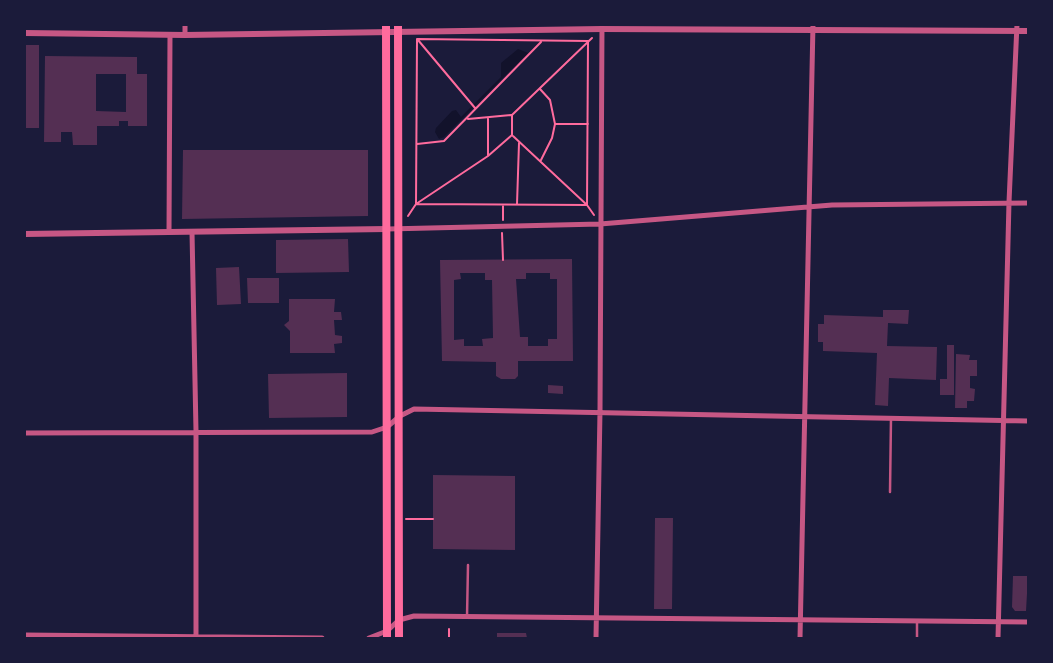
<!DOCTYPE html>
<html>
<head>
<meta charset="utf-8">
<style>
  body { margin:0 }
  #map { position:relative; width:1053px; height:663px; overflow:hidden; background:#1b1b3a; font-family:"PT Sans Narrow",sans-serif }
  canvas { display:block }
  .frame { position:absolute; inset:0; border:26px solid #1b1b3a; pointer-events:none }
</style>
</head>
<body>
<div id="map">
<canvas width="1053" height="663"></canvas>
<div class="frame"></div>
</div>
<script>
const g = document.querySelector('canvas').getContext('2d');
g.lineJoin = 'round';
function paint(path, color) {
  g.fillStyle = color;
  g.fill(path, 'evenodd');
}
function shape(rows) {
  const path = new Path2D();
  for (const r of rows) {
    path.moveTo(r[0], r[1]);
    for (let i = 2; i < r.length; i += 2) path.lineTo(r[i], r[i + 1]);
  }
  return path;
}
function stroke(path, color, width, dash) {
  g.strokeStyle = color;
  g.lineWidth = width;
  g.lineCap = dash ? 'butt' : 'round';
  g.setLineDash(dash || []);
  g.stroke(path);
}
const water = shape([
  [518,49,528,53,444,137,439,139,435,132,436,128,452,111,456,110,461,117,501,77,501,63]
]);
const building = shape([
  [24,45,39,45,39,128,24,128],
  [45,56,137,57,137,74,147,74,147,126,128,126,128,121,119,121,119,126,97,126,97,145,73,145,72,132,61,132,61,142,44,142],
  [96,74,126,74,126,112,96,111],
  [183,150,368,150,368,216,182,219],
  [348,239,349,272,276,273,276,240],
  [572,259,573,361,518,361,518,376,515,379,501,379,496,376,496,362,442,361,440,260],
  [460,273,485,273,485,280,492,280,493,338,482,339,483,346,464,346,464,339,454,340,454,280,461,279],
  [526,273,550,273,550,279,557,279,557,339,548,339,548,346,528,346,528,337,520,337,516,279,526,279],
  [239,267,241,304,217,305,216,268],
  [247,278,279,278,279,303,248,303],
  [289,299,335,299,334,312,341,312,342,320,334,320,335,335,342,336,342,343,334,344,335,353,290,353,290,331,284,325,289,321],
  [883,310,909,310,908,324,888,323,887,346,937,347,936,380,889,378,888,406,875,405,877,353,823,351,823,342,818,342,818,324,824,324,824,315,883,317],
  [947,345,954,345,954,395,940,395,940,379,947,379],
  [956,354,970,355,969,360,977,360,977,376,970,376,970,388,975,389,974,401,967,401,967,408,955,408],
  [347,373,347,417,269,418,268,374],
  [548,385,563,386,563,394,548,393],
  [433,475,515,476,515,550,433,549],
  [655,518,673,518,672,609,654,609],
  [1013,576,1028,576,1026,611,1015,611,1012,607],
  [497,633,526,633,527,638,497,638]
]);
const path = shape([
  [417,39,588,41,587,205,416,204,417,39],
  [418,40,475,108],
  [540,89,550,100,555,124,552,138,541,160],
  [468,119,511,115],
  [556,124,588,124],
  [513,136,587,205,594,215],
  [417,144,444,141,541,42],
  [488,155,488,118],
  [517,204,519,143],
  [408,216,416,204,488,156,512,135,512,115,592,38],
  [503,220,503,205],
  [502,233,503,260],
  [406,519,433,519],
  [449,638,449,629]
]);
const service = shape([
  [890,492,891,418],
  [467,617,468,565],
  [917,638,917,621]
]);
const minor = shape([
  [185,24,185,35],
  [387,229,600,224,832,205,1028,203],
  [169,232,170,35],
  [192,232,196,431,196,638],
  [24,433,372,432,387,427,400,416,414,409,1028,421],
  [24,635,322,638],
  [369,638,387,631,399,620,414,616,1028,622],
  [596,638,600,411,602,24],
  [800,638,813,24],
  [998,638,1009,202,1017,24]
]);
const tertiary = shape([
  [24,33,185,35,602,29,1028,31],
  [24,234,387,229]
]);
const primary = shape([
  [386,24,387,638],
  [398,24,399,638]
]);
paint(water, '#12122b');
paint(building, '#542f53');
stroke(path, '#ff6b9d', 2);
stroke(service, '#c65784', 2.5);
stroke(minor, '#c65784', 5);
stroke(tertiary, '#c65784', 6);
stroke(primary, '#ff6b9d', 8);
</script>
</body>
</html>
